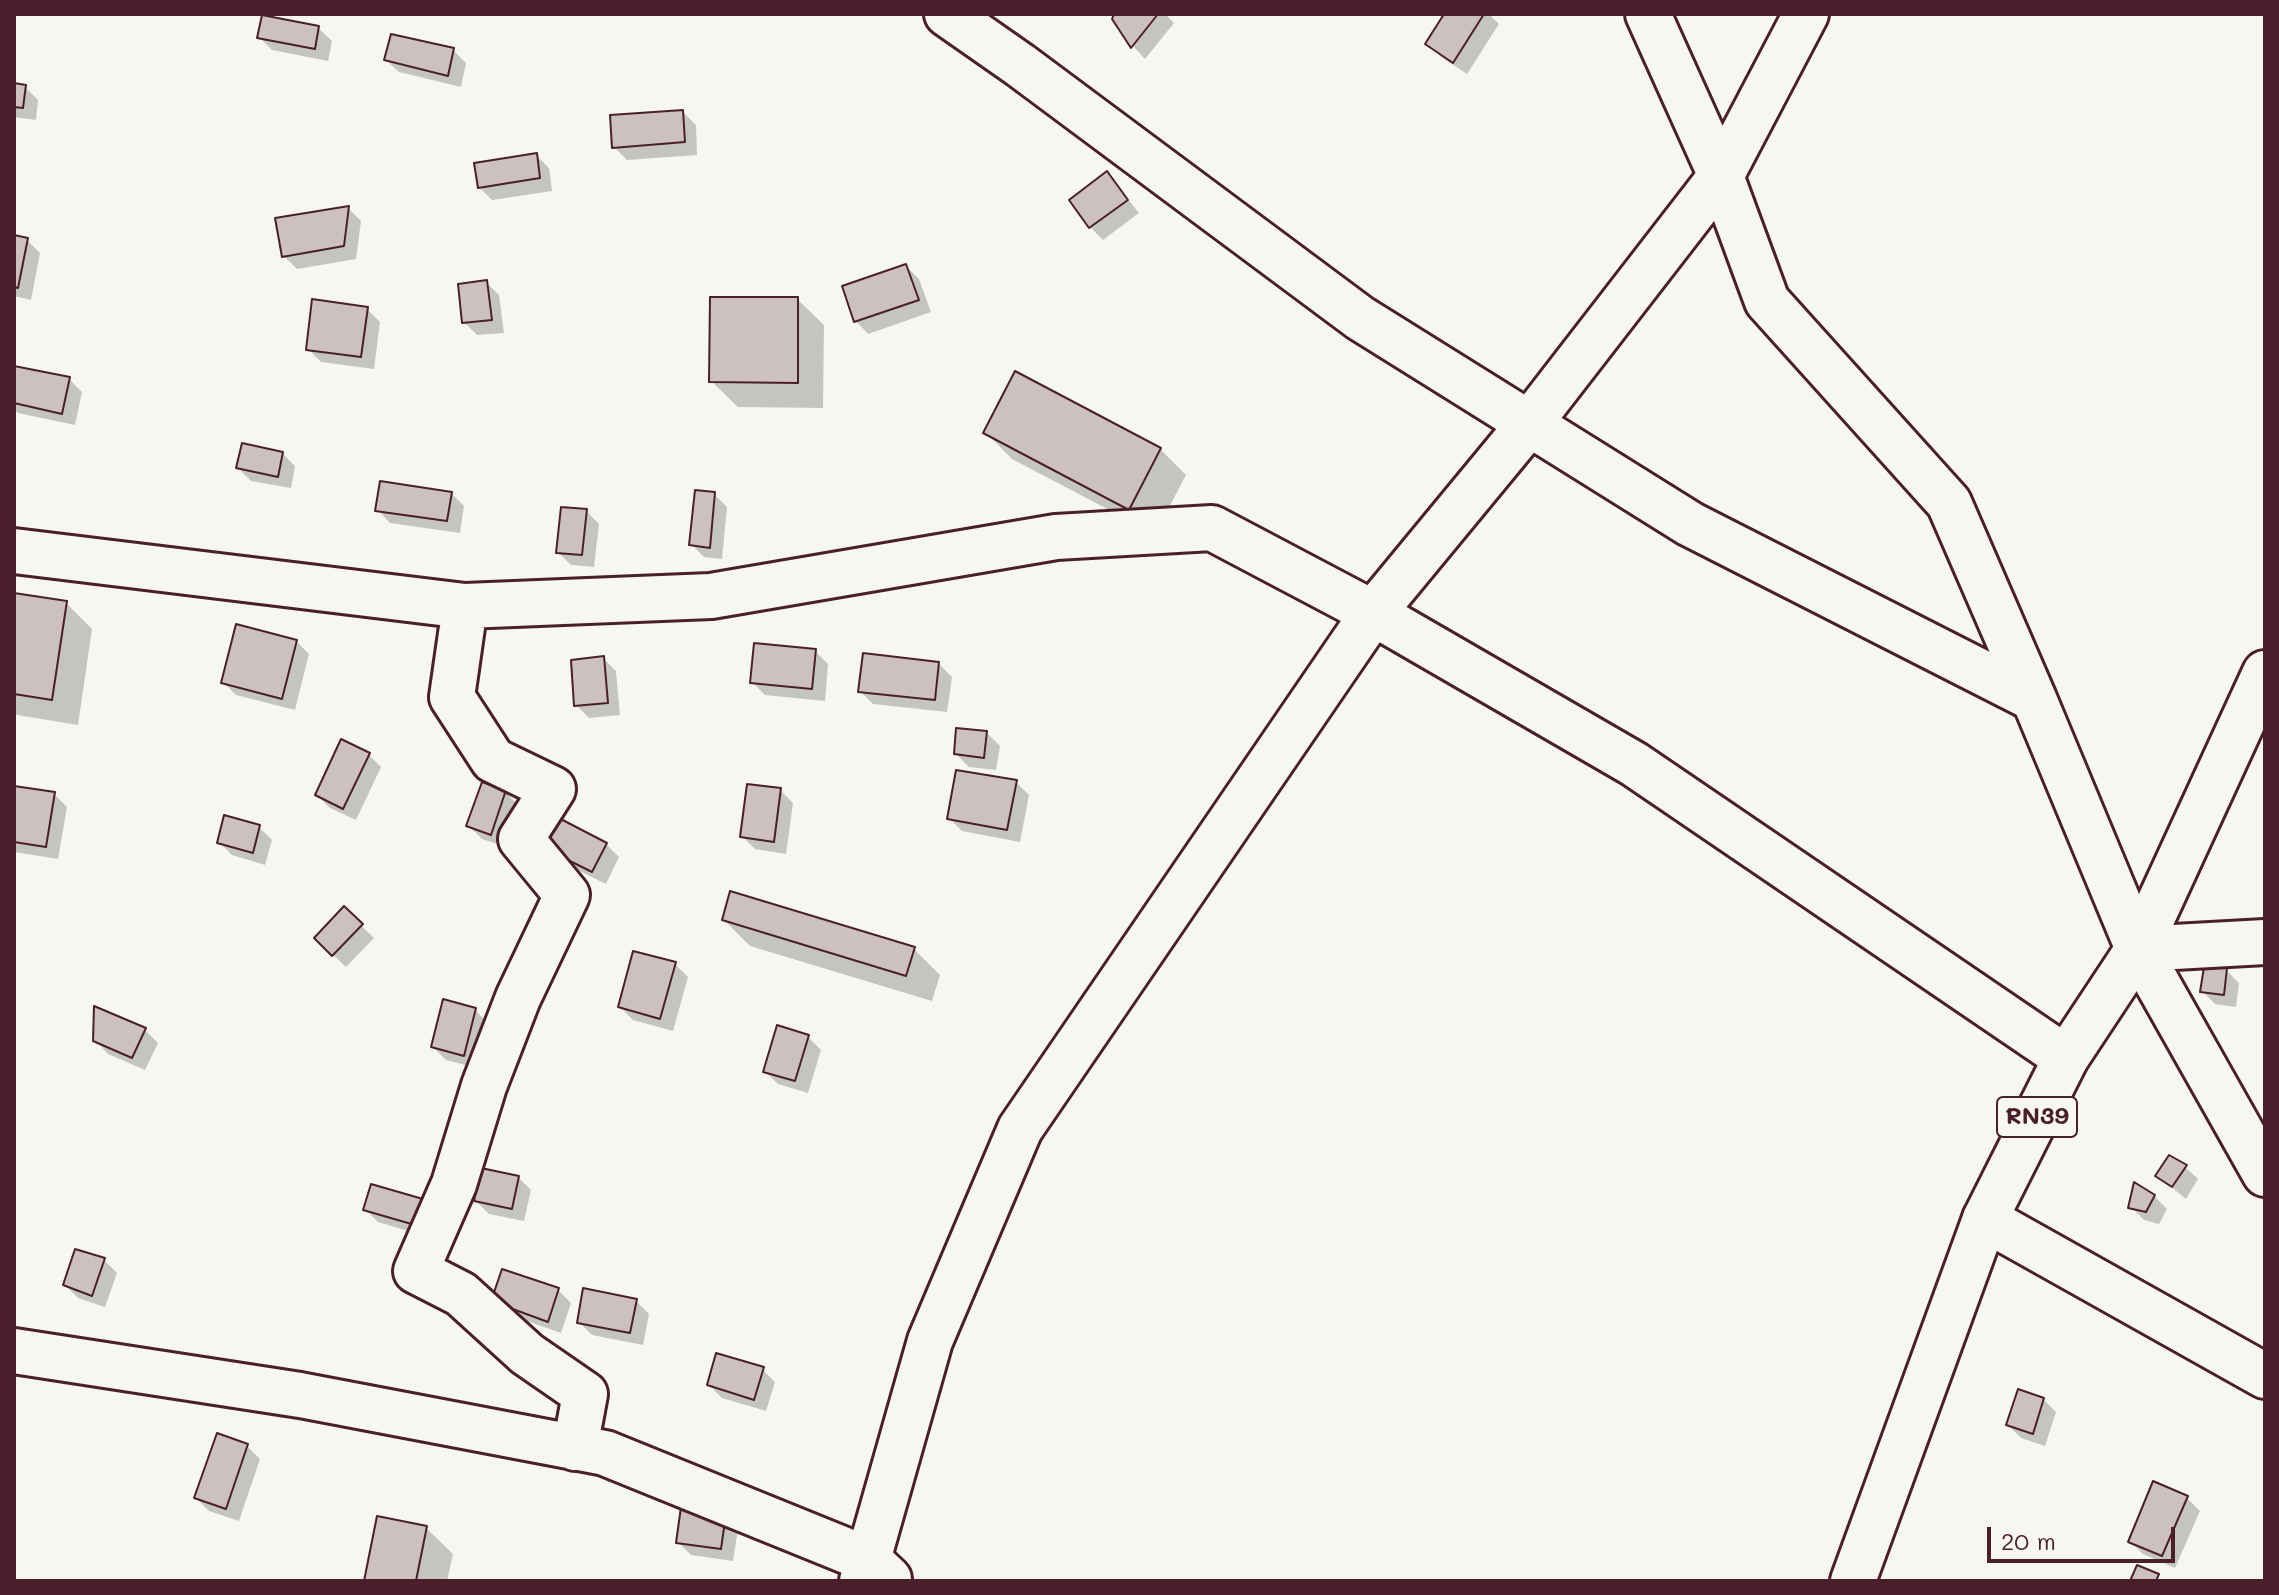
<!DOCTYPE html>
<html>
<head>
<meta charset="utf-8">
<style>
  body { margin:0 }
  #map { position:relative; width:2279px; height:1595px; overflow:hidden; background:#f6f6f2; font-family:Mali,sans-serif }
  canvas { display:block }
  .frame { position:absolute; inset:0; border:16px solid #4a1f2b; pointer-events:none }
  .scale { position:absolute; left:1987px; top:1527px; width:188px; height:36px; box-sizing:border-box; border:4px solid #4a1f2b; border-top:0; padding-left:10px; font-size:24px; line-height:28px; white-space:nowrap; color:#4a1f2b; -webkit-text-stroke:6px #f6f6f2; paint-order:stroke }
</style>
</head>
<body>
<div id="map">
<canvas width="2279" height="1595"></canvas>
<div class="frame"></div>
<div class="scale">20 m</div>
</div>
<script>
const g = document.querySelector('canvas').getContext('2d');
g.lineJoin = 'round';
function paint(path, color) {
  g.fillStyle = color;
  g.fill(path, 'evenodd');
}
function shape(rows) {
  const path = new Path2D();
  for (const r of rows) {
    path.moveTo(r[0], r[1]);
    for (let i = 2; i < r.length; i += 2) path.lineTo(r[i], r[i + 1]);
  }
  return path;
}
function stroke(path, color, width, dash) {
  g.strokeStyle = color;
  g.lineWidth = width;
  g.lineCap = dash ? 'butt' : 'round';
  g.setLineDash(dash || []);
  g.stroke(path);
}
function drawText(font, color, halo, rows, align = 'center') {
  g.font = font + ' Mali,sans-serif';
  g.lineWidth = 6;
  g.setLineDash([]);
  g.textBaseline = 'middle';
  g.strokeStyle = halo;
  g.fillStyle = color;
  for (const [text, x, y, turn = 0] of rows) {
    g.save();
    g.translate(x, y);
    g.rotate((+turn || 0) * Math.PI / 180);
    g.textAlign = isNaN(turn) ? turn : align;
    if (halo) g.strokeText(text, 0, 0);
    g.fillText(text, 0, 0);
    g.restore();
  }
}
const shadow = shape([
  [1117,14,1165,14,1174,23,1145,59,1133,46,1114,19],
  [1447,14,1489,14,1499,24,1467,74,1441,57,1428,44],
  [318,28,332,41,328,61,272,50,259,37],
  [453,50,466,63,461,87,399,72,386,60],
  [14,85,25,87,38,100,36,120,14,117],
  [683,112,696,125,697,155,627,160,614,147],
  [536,155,549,168,552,191,492,200,479,187],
  [1107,174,1139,213,1103,240,1090,227],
  [348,208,361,221,356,259,297,269,284,256],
  [14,237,27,240,40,253,31,300,14,296],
  [906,266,919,279,931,312,868,334,856,321],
  [486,282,499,295,504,333,477,335,464,322],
  [797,299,824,325,823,408,738,407,711,381],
  [367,309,380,322,374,369,321,362,308,349],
  [14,368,69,379,82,392,75,425,18,413,14,409],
  [986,433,1160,449,1186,475,1155,534,1012,459],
  [282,453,295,466,291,488,251,481,238,468],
  [451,493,464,506,460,533,390,523,378,510],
  [714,494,727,507,722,559,704,557,691,544],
  [586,511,599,524,594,567,571,565,558,552],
  [14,595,66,603,92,629,78,725,17,715,14,713],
  [296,641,309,654,295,710,236,695,223,682],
  [815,651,828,664,825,701,765,695,752,682],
  [603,658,616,671,620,715,589,718,576,705],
  [939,664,952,677,947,712,873,704,860,691],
  [987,733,1000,746,996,770,969,767,956,754],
  [368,754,381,767,356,820,330,808,317,795],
  [1016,782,1029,795,1020,842,962,831,949,818],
  [483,784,505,792,518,805,504,846,482,839,469,826],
  [14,788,54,794,67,807,58,859,14,852],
  [780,790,793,803,786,854,755,849,742,836],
  [259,827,272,840,265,865,232,855,219,842],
  [606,844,619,857,606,884,553,858],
  [344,909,374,938,346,967,316,938],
  [724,920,914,949,940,975,932,1001,750,946],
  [675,964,688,977,673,1031,633,1020,620,1007],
  [2226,970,2239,983,2236,1007,2215,1004,2202,991],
  [475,1010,488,1023,477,1068,446,1060,433,1047],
  [145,1030,158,1043,145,1070,108,1054,95,1040],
  [808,1037,821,1050,808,1093,778,1084,765,1071],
  [2185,1167,2198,1179,2186,1199,2158,1176],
  [518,1177,531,1190,524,1221,489,1214,476,1201],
  [2154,1196,2167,1209,2159,1224,2144,1220,2131,1207],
  [422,1201,435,1214,428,1237,378,1222,365,1209],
  [104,1260,117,1273,105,1307,78,1298,65,1285],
  [558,1290,571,1303,561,1333,507,1314,494,1301],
  [636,1301,649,1314,643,1345,592,1335,579,1322],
  [762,1369,775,1382,766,1411,722,1398,709,1385],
  [2043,1399,2056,1412,2045,1446,2021,1438,2008,1425],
  [247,1446,260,1459,239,1521,209,1511,196,1498],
  [2187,1498,2200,1511,2175,1568,2143,1554,2130,1541],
  [725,1516,738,1529,733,1561,691,1555,678,1542],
  [426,1528,453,1554,447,1581,366,1581]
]);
const building = shape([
  [1114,14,1158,14,1131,48,1112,19,1114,14],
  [1444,14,1484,14,1453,63,1425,44,1444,14],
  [262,15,319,26,315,49,257,38,262,15],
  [391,34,454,48,448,76,384,60,391,34],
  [14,83,26,85,23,108,14,107,14,83],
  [683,110,685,142,612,148,610,115,683,110],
  [537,153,540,178,478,188,474,163,537,153],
  [1107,171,1128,200,1089,228,1069,200,1107,171],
  [349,206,344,246,282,257,275,218,349,206],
  [14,235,28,238,18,288,14,287,14,235],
  [906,264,919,300,854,322,842,286,906,264],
  [487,280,492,320,462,323,458,284,487,280],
  [710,297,798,297,798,383,709,382,710,297],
  [312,299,368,307,361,357,306,350,312,299],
  [14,366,70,377,62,414,14,403,14,366],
  [1015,371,1161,448,1129,510,983,433,1015,371],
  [242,443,283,452,278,477,236,468,242,443],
  [380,481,452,492,447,521,375,511,380,481],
  [695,490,715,492,710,548,689,545,695,490],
  [561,507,587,509,582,555,556,553,561,507],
  [14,593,67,601,52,700,14,694,14,593],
  [236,624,297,640,282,699,221,683,236,624],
  [754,643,816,649,812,689,750,683,754,643],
  [863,653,939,662,935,700,858,692,863,653],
  [604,656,608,703,574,706,571,660,604,656],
  [956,728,987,731,984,758,954,754,956,728],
  [341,739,370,753,343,809,315,795,341,739],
  [956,770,1017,780,1007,830,947,819,956,770],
  [482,782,506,790,491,835,466,826,482,782],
  [747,784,781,788,774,842,740,837,747,784],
  [14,786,55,792,46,847,14,842,14,786],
  [224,815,260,825,253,853,217,843,224,815],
  [553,815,607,843,592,872,538,845,553,815],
  [730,891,915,947,906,976,722,920,730,891],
  [344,906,363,924,332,956,314,938,344,906],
  [633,951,676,962,660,1019,618,1007,633,951],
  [2204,967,2227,968,2224,995,2200,992,2204,967],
  [443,999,476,1008,464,1056,431,1047,443,999],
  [94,1006,146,1028,132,1058,93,1041,94,1006],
  [777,1025,809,1035,795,1081,763,1072,777,1025],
  [2169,1155,2187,1165,2172,1187,2155,1176,2169,1155],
  [481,1168,519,1176,512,1209,474,1201,481,1168],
  [2134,1182,2155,1195,2146,1212,2128,1208,2134,1182],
  [371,1184,423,1199,415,1225,363,1210,371,1184],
  [75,1249,105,1258,92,1296,63,1285,75,1249],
  [502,1269,559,1288,548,1322,491,1301,502,1269],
  [583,1288,637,1299,630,1333,577,1323,583,1288],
  [716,1353,764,1367,754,1400,707,1385,716,1353],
  [2018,1389,2044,1398,2033,1434,2006,1425,2018,1389],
  [217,1433,248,1444,226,1509,194,1498,217,1433],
  [2153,1481,2188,1496,2162,1556,2128,1542,2153,1481],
  [681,1507,726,1514,721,1549,676,1543,681,1507],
  [377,1516,427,1526,416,1581,364,1581,377,1516],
  [2137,1565,2159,1574,2156,1581,2130,1581,2137,1565]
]);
const street = shape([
  [947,14,1020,65,1360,318,1690,524,2034,699,2138,949,2265,1174],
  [1648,14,1721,176,1767,301,1949,503,2034,699],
  [14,551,465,606,711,596,1056,537,1212,528,1373,613,1634,764,2066,1058],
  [465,606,452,697,493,760,553,789,521,839,567,895,518,998,484,1086,454,1184,416,1271,461,1294,527,1354,585,1394,575,1448],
  [2138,949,2265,942],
  [1985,1219,2265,1376],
  [14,1351,300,1395,605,1453,869,1560,889,1579],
  [862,1581,930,1341,1020,1129,1373,613,1529,424,1721,176,1806,14]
]);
const highway = shape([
  [1853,1581,1985,1219,2066,1058,2138,949,2265,673]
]);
const shields = [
  [2037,1117,80]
];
const shieldNames = [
  ["RN39",2037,1117]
];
paint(shadow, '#0003');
paint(building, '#ccc1c0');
stroke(building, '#4a1f2b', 2);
stroke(street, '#4a1f2b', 50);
stroke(highway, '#4a1f2b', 50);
stroke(street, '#f6f6f2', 44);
stroke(highway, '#f6f6f2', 44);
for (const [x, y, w] of shields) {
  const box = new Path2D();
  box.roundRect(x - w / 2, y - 20, w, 40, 6);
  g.fillStyle = '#f6f6f2';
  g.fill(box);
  stroke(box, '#4a1f2b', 2);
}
drawText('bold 24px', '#4a1f2b', null, shieldNames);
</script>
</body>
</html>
